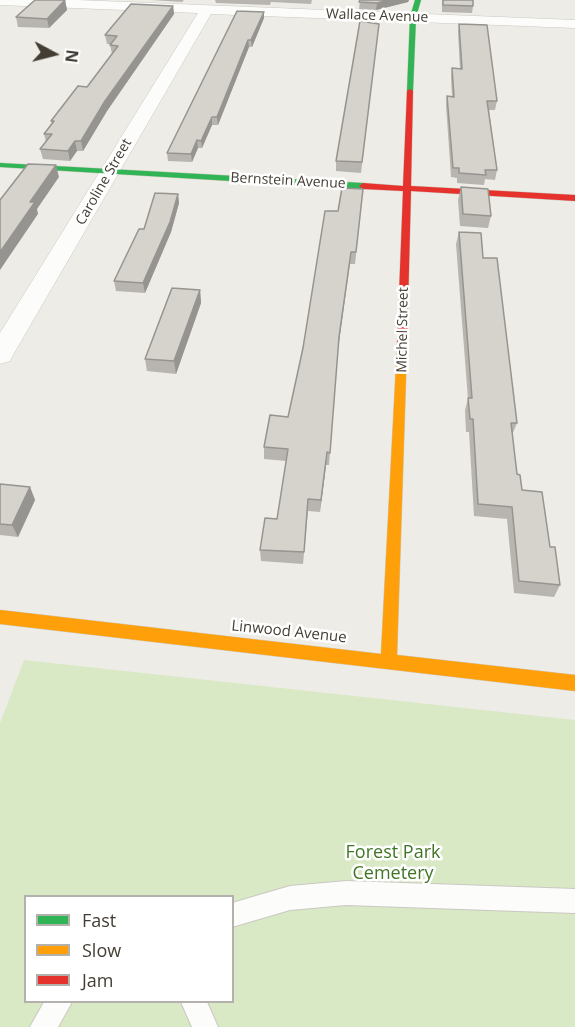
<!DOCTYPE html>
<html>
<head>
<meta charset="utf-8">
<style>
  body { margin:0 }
  #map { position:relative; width:575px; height:1027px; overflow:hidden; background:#eeece6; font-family:"Open Sans",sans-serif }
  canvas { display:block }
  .legend { position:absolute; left:24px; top:895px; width:210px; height:108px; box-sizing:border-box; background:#fff; border:2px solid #b4b1ad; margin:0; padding:8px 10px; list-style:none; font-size:18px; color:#433d33 }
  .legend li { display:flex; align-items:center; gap:12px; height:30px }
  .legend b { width:30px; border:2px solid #b4b1ad }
  .north { position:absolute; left:24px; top:24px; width:60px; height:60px; -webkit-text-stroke:4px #fff; paint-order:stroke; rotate:97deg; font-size:16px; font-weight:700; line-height:24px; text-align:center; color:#433d33 }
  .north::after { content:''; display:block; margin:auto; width:21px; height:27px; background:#433d33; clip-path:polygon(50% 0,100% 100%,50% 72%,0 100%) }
</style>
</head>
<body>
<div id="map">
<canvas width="575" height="1027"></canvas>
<ul class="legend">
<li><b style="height:8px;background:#30b455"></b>Fast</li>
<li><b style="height:8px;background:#ff9f0a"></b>Slow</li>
<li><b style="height:8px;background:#e5322d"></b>Jam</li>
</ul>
<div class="north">N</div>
</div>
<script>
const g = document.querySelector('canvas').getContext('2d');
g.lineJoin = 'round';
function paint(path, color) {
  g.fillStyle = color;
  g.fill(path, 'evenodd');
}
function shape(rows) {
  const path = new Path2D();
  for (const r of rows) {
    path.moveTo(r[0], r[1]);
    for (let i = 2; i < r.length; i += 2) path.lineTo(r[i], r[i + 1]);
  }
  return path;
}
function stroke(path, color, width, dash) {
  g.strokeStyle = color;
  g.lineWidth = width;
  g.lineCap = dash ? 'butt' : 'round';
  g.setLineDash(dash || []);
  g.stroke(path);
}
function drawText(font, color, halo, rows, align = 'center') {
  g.font = font + ' "Open Sans",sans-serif';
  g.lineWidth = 5;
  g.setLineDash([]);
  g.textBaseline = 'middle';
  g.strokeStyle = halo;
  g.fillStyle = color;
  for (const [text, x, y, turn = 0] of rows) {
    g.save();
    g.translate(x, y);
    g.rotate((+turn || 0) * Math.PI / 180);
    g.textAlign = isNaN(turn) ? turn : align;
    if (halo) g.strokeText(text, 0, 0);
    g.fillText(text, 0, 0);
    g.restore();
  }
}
const green = shape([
  [24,660,575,720,575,1027,0,1027,0,723],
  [26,896,232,896,232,1002,26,1002]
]);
const lane = shape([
  [346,881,575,889,575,913,346,905,290,910,232,927,232,903,290,886,346,881],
  [44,1002,72,1002,58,1027,30,1027,44,1002],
  [181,1002,207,1002,218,1027,192,1027,181,1002]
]);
const street = shape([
  [0,0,77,0,575,20,575,28,211,14,13,355,10,361,0,364,0,333,198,13,0,5,0,0]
]);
const fast = shape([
  [415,0,421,0,416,17,413,91,410,93,407,91,410,17,415,0],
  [0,163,363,183,367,186,363,189,0,167,0,163]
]);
const slow = shape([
  [402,343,407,346,397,655,575,675,575,691,0,624,0,610,381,654,397,346,402,343]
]);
const jam = shape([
  [410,89,413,91,411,186,575,195,575,201,411,191,407,346,402,349,397,346,403,191,363,189,359,186,363,183,403,186,407,91,410,89]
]);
const wall = shape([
  [65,0,67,10,49,28,18,27,16,17],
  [151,0,184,0,182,2],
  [215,0,312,0,311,4,271,2,270,5,216,3],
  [359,0,409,0,408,2,376,10,359,9,360,0],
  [442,0,473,0,473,6,472,13,442,12],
  [173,6,174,14,107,111,83,151,77,151,70,161,43,159,40,149,46,142,44,134,52,123,51,121,87,87,112,54,110,45,111,44,107,44,105,35],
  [264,18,252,47,249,47,218,125,212,125,202,148,198,148,192,162,168,161,167,153],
  [379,24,361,173,336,171,336,161],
  [459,24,497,101,495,110,489,110,497,170,495,180,485,179,484,185,457,183,457,178,451,177,446,105,447,96,452,97,451,77,452,68,460,69,458,32],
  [461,187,491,216,488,228,460,226,458,200],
  [363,189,355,264,350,264,338,349,329,465,326,465,320,512,308,511,303,564,261,561,260,550,277,519,286,461,264,459,264,447,288,417,338,211],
  [178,194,179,203,171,232,145,293,116,291,114,281],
  [459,232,483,258,517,423,512,435,517,474,522,490,550,547,560,585,554,597,514,593,507,519,474,516,469,432,466,432,465,410,468,399,456,244],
  [200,290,201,303,176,374,147,371,145,359],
  [0,484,30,487,35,500,18,537,0,535]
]);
const shadedWall = shape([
  [65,0,67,10,49,28,47,19],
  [389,0,409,0,408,2,376,10,377,3],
  [173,6,174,14,107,111,83,151,81,141,105,101],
  [264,12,264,18,252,47,251,40],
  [248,40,249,47,218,125,217,117],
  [212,117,212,125,202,148,201,141],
  [197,140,198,148,192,162,191,154],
  [75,141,77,151,70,161,68,151],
  [56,165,59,177,37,209,38,214,0,270,0,252,30,202],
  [178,194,179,203,171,232,145,293,143,283],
  [351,252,338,349,329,465,339,337],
  [200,290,201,303,176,374,174,361],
  [327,452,326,465,320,512,321,500],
  [30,487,35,500,18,537,12,525]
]);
const building = shape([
  [35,0,65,0,47,19,16,17,35,0],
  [360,0,389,0,377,3,359,2,360,0],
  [443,0,473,0,473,6,443,5,443,0],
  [131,4,173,6,105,101,81,141,75,141,68,151,40,149,52,134,44,134,54,121,51,121,78,86,87,87,118,46,110,45,117,36,105,35,131,4],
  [237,11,264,12,251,40,248,40,217,117,212,117,201,141,197,140,191,154,167,153,237,11],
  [360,21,379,24,362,162,336,161,360,21],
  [459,24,487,25,497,101,487,101,497,170,485,170,486,175,459,173,459,168,453,168,447,96,454,97,452,68,462,69,459,24],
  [28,164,56,165,30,202,35,202,0,252,0,200,28,164],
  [461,187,488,189,491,216,463,214,461,187],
  [342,188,363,189,356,252,351,252,339,337,330,453,327,452,321,500,308,499,304,552,260,550,265,518,277,519,288,449,264,447,270,415,288,417,303,348,325,211,338,211,342,188],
  [155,193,178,194,170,222,143,283,114,281,139,229,144,229,155,193],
  [459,232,481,233,483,258,497,258,517,423,511,423,517,474,520,475,522,490,542,492,550,547,555,547,560,585,519,581,512,507,478,504,473,419,470,419,468,398,472,398,459,232],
  [172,288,200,290,174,361,145,359,172,288],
  [0,484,30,487,12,525,0,524,0,484]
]);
const farStreetnames = [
  ["Wallace Avenue",377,16,2],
  ["Bernstein Avenue",288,181,3],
  ["Caroline Street",104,182,-60],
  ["Michel Street",403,330,-89]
];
const streetNames = [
  ["Linwood Avenue",289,632,6]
];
const nearParknames = [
  ["Forest Park",393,853],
  ["Cemetery",393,874]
];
paint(green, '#dae9c5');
stroke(lane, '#cac8c2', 2);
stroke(street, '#cac8c2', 1);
stroke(fast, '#cec9bd', 1);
stroke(slow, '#cec9bd', 1);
stroke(jam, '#cec9bd', 1);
paint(lane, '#fcfcfb');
paint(street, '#fcfcfb');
paint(fast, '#30b455');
paint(slow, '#ff9f0a');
paint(jam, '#e5322d');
paint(wall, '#b8b5b0');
paint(shadedWall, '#969490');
paint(building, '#d6d3cd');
stroke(building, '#969490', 1.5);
drawText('14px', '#433d33', '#fff', farStreetnames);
drawText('15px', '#433d33', '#fff', streetNames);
drawText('18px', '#417526', '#fff', nearParknames);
</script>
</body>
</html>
